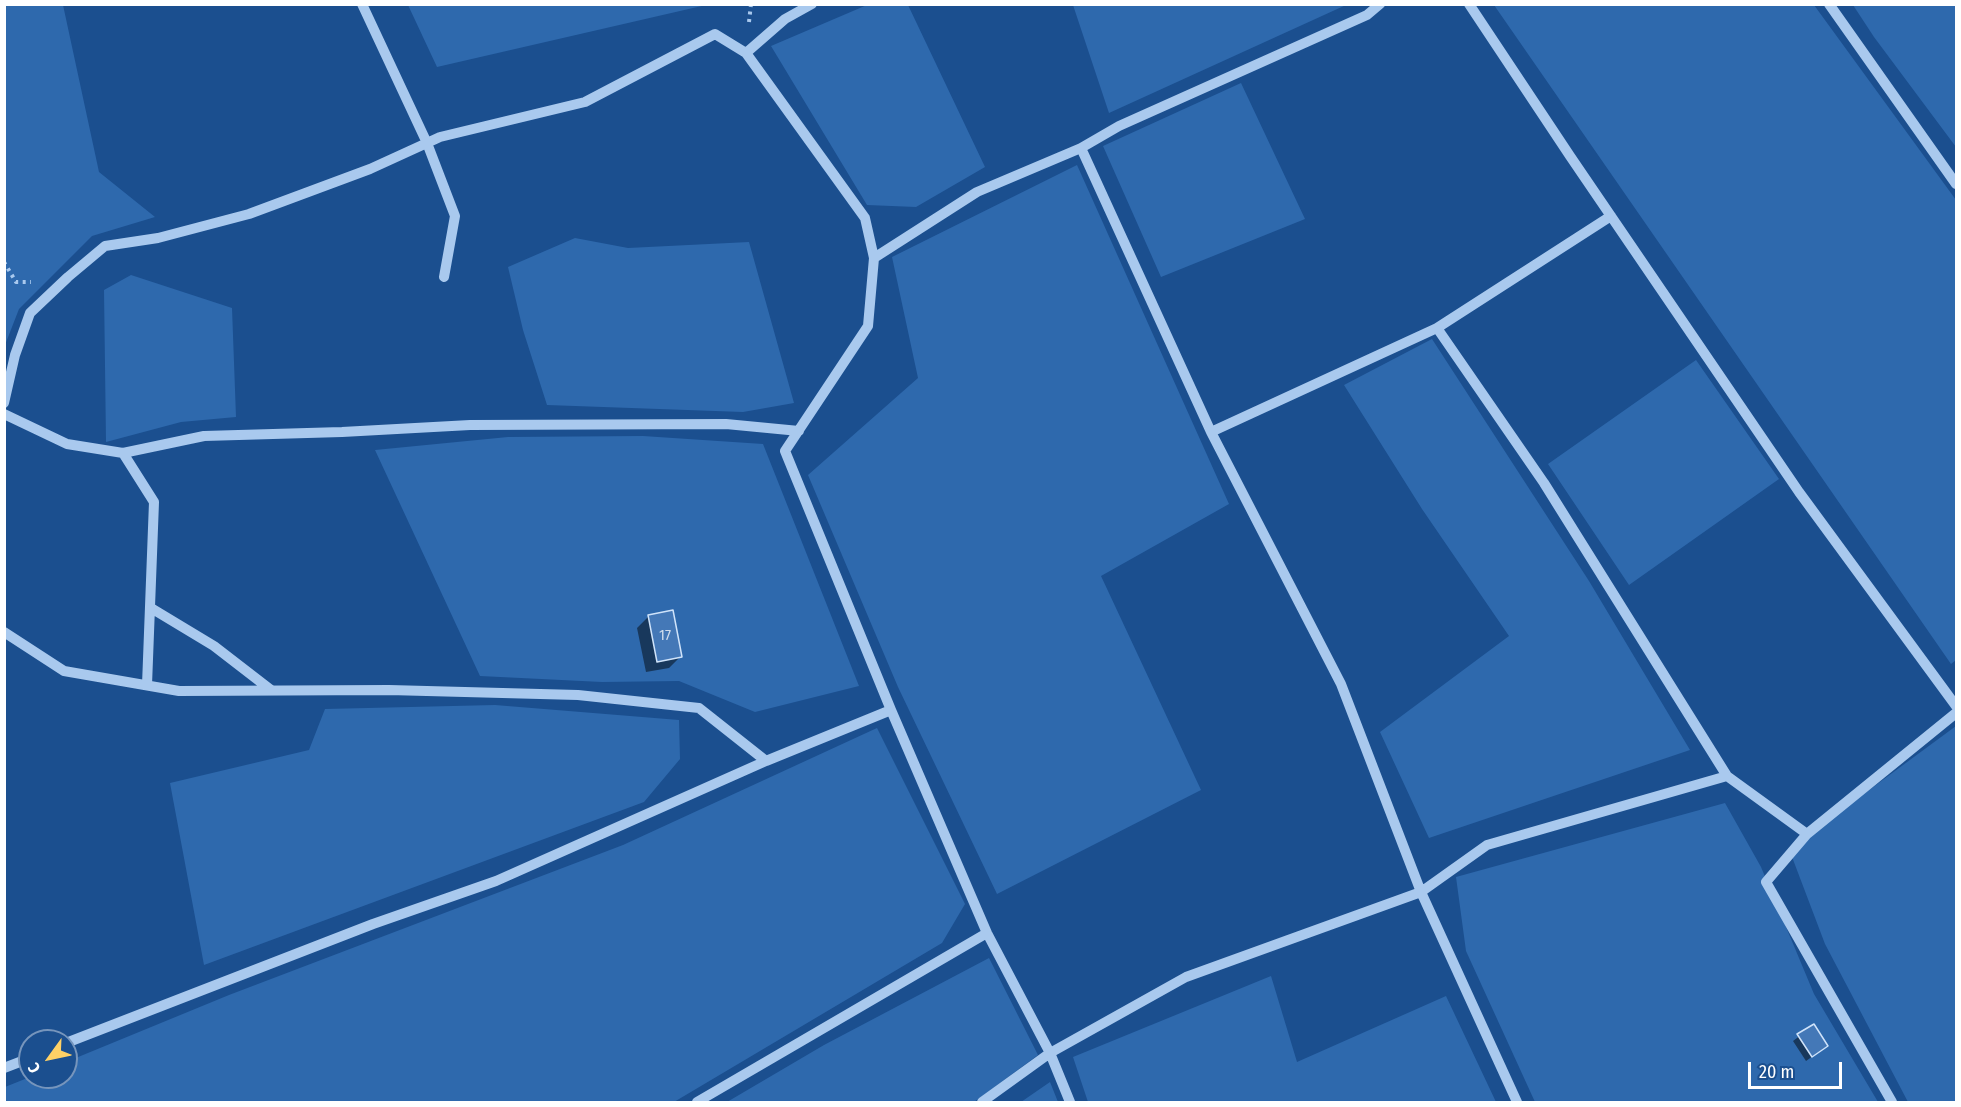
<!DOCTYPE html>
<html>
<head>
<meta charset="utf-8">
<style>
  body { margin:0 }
  #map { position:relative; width:1961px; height:1107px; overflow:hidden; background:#1b4f8f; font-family:"Fira Sans Condensed",sans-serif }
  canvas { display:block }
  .frame { position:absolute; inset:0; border:6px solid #fff; pointer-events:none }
  .north { position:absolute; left:18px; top:1029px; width:60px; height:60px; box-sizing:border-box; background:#1b4f8f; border:2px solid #7695bc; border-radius:50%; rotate:237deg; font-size:16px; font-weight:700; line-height:24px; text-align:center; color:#fff }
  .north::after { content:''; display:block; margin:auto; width:21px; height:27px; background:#ffd166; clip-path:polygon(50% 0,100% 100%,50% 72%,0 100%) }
  .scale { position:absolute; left:1748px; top:1062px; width:94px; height:27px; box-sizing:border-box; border:3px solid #fff; border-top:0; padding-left:8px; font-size:18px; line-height:21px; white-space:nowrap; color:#fff; -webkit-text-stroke:4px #1b4f8f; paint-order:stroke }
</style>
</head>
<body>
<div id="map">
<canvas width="1961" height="1107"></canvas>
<div class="frame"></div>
<div class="north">С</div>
<div class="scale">20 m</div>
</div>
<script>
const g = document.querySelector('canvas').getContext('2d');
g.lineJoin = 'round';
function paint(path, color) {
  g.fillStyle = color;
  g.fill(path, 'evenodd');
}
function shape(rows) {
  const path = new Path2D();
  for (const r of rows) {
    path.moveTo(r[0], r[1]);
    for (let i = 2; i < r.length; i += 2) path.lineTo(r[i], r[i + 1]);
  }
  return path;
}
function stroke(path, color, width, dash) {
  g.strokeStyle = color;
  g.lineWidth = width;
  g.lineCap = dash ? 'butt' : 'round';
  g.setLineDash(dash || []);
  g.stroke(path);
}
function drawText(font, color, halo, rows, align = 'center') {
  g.font = font + ' "Fira Sans Condensed",sans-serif';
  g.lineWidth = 4.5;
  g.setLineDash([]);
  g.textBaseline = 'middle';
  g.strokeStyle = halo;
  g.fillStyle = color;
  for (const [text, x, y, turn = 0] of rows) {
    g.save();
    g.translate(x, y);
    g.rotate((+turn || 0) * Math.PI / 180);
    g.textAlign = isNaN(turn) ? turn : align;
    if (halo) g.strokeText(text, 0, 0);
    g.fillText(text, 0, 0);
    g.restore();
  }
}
const green = shape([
  [5,4,63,5,99,172,155,217,92,236,19,309,5,345],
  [408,5,706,5,437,67],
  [867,5,908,5,985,167,916,207,867,205,771,46],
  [1073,5,1073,4,1346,5,1109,113],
  [1494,5,1814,5,1956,200,1956,660,1951,664],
  [1853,5,1956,5,1956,147,1874,37],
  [1241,83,1305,219,1161,277,1103,146],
  [1077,165,1229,504,1101,576,1201,790,997,894,898,687,808,475,918,378,892,257],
  [575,238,628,248,749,242,794,403,743,412,547,405,523,330,508,267],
  [131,275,232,308,236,417,181,422,106,442,104,290],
  [1432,339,1589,581,1690,750,1429,838,1380,732,1509,636,1422,509,1344,385],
  [1696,360,1779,479,1629,585,1548,464],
  [643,436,763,444,859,686,755,712,679,681,602,682,480,676,375,450,508,437],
  [495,705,679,720,680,759,644,802,204,965,170,783,309,750,325,709],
  [1956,726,1956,1102,1908,1102,1825,944,1789,849],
  [877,728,965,904,942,943,674,1102,5,1102,5,1087,30,1077,66,1077,66,1062,229,995,623,845],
  [1725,803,1761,867,1814,994,1878,1102,1535,1102,1466,951,1456,877],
  [989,958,1038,1055,974,1102,727,1102,824,1045],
  [1271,976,1297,1062,1446,996,1496,1102,1088,1102,1073,1057],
  [1050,1082,1058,1102,1021,1102]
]);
const shadow = shape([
  [648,617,680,657,669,668,646,672,637,628],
  [1813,1026,1827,1046,1806,1061,1793,1041]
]);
const building = shape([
  [673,610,682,657,657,662,648,615,673,610],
  [1814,1024,1828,1046,1812,1057,1797,1034,1814,1024]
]);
const path = shape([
  [749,22,751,4],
  [4,262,16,282,31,282]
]);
const minor = shape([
  [362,4,427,143,455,216,444,277],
  [1469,4,1570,156,1799,492,1956,706],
  [1829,4,1956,184],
  [746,53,785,19,812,4],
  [1081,148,1211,432,1341,684,1421,892,1517,1102],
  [1611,216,1437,328,1544,483,1727,776],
  [874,258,977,192,1081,148,1119,126,1367,15,1380,4],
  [4,403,15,355,30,313,68,277,105,246,158,238,249,214,370,169,440,137,585,102,715,34,746,53,865,218,874,258,868,326,785,451,891,710,987,933,1050,1053,1186,977,1421,892,1487,845,1727,776,1807,834,1956,713],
  [4,414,67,444,123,453,204,436,342,432,470,425,726,424,799,431],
  [1211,432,1437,328],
  [123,453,154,502,147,685],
  [151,608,214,646,271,690],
  [4,632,64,671,179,691,389,690,578,695,699,708,766,761],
  [1807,834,1766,882,1892,1102],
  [66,1043,373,924,496,881,766,761,891,710],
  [4,1068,30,1058],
  [697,1102,987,933],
  [982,1102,1050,1053,1070,1102]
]);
const numberNames = [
  ["17",665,636]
];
paint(green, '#2e69ad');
paint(shadow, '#0007');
paint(building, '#4478b7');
stroke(building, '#cfe3fa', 1.5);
stroke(path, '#a9c9ee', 4, [3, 4.5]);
stroke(minor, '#a9c9ee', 10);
drawText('15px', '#d0dded', null, numberNames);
</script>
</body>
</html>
